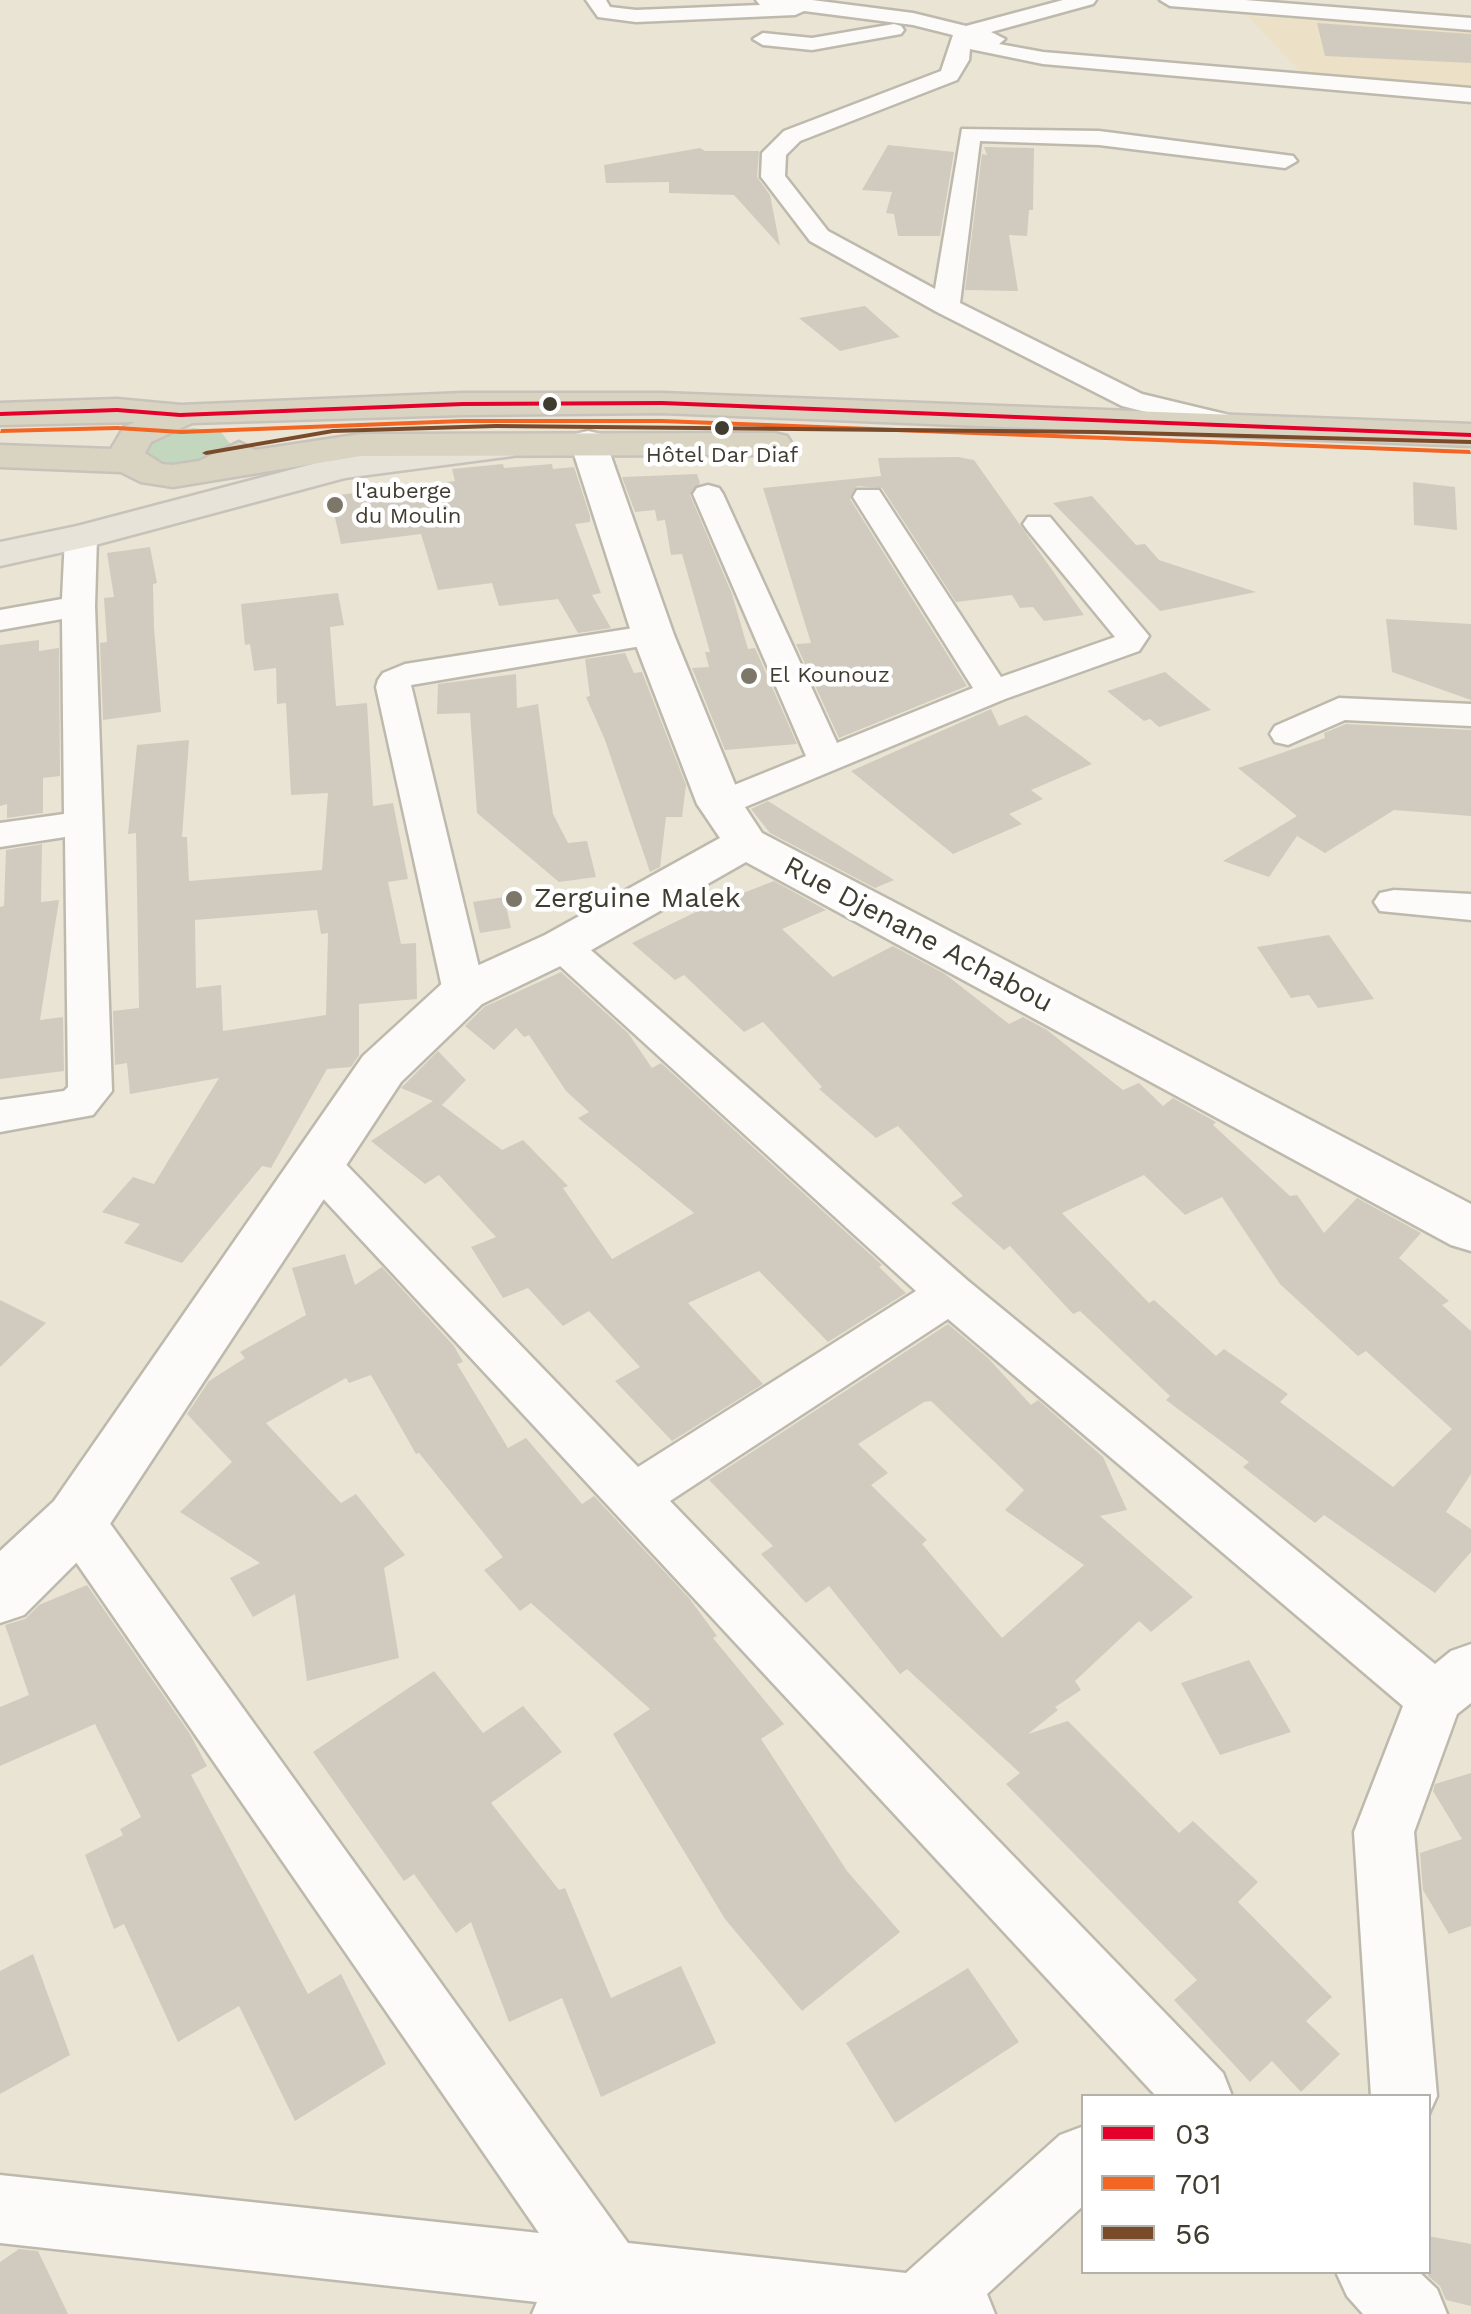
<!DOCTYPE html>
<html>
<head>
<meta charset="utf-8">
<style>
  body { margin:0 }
  #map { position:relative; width:1471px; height:2314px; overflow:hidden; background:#eae4d4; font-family:"Work Sans",sans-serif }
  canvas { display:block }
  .legend { position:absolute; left:1081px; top:2094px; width:350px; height:180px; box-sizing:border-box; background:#fff; border:2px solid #b3b1ac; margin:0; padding:12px 18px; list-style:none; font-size:30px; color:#413c30 }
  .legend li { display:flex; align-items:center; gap:20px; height:50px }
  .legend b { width:50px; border:2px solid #b3b1ac }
</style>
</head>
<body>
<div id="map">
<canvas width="1471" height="2314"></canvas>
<ul class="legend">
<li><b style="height:12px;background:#e4002b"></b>03</li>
<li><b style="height:12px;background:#f26522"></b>701</li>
<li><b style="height:12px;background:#7a4b2a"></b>56</li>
</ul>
</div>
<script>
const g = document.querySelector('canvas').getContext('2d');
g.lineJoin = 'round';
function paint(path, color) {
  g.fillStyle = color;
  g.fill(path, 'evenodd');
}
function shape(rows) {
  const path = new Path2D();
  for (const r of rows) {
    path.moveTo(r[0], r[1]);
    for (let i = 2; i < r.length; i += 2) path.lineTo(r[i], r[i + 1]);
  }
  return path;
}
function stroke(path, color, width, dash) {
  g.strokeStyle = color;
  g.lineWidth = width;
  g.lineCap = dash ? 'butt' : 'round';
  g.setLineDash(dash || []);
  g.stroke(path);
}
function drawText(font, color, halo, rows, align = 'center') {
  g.font = font + ' "Work Sans",sans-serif';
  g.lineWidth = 9;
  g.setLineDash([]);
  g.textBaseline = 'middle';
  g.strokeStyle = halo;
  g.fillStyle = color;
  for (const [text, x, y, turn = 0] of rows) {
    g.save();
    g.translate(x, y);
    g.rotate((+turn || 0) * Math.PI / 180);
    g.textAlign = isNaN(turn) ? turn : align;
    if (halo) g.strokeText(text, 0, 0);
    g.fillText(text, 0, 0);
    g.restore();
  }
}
const built = shape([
  [1247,16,1471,30,1471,87,1303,74]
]);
const green = shape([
  [193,428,221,432,231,445,217,460,169,466,149,457,147,449,152,442,176,430]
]);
const building = shape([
  [1317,23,1471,34,1471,63,1325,56],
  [888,145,954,152,940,236,898,236,894,214,886,213,892,192,862,190],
  [984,147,1034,148,1033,210,1029,210,1027,236,1009,235,1018,291,965,290,982,154,987,155],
  [700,148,705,151,759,151,757,177,770,195,780,246,734,195,669,193,669,182,606,183,604,165],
  [865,306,900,337,840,351,799,318],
  [958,457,974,460,1084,615,1044,621,1033,607,1020,608,1012,595,956,602,882,488,857,486,850,499,967,686,839,738,796,644,811,643,763,488,881,476,878,458],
  [503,464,504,468,552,464,553,469,574,467,590,516,590,522,575,524,601,593,592,595,611,628,578,633,558,599,499,606,492,583,438,590,421,534,341,544,330,496,455,481,452,469],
  [697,474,700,483,690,495,732,594,748,649,755,648,797,744,725,750,692,668,709,667,705,652,710,652,682,554,671,555,665,520,657,521,655,510,635,512,622,477],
  [1413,482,1455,487,1457,530,1414,525],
  [1092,496,1136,545,1145,544,1159,560,1256,592,1160,611,1053,503],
  [150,547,157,583,153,584,154,628,161,712,103,720,100,643,107,642,104,598,114,597,107,553],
  [338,593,344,625,330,627,336,706,367,703,373,806,393,803,408,879,388,882,401,944,416,943,417,999,359,1004,359,1055,351,1067,327,1069,271,1168,262,1166,182,1263,124,1243,140,1224,102,1212,133,1177,154,1184,219,1078,130,1094,127,1063,115,1065,113,1011,139,1008,136,833,128,834,137,745,189,740,182,837,187,837,189,881,322,870,328,793,291,795,286,703,277,704,276,668,254,671,250,644,245,645,241,604],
  [317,910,321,934,328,933,326,1015,223,1031,221,985,196,988,195,920],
  [1386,619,1471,624,1471,700,1392,672],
  [39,640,39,651,59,648,60,776,43,778,43,813,7,818,7,804,0,806,0,645],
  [625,653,634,673,642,672,686,785,682,817,666,817,660,867,650,872,605,740,586,697,590,696,585,659],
  [1165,672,1211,710,1159,727,1150,719,1144,721,1107,691],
  [516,674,517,708,538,704,553,814,568,843,587,841,596,877,559,882,477,813,470,713,437,714,438,684],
  [991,709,999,726,1026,715,1092,764,1031,790,1043,799,1009,814,1022,824,953,854,851,771],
  [1346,724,1471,730,1471,816,1394,810,1325,853,1297,836,1269,877,1223,861,1297,816,1238,768,1325,738,1324,733],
  [768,801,894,880,875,888,770,833,751,809],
  [42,844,41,902,59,900,40,1020,63,1017,64,1071,0,1079,0,907,4,906,6,850],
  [774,881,826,910,782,929,833,977,893,946,945,974,1009,1024,1023,1017,1047,1030,1123,1090,1139,1083,1163,1106,1173,1098,1216,1122,1213,1125,1290,1196,1297,1195,1324,1233,1357,1198,1421,1233,1399,1258,1449,1301,1442,1305,1471,1331,1471,1474,1446,1512,1471,1529,1471,1552,1435,1593,1324,1515,1315,1523,1243,1467,1249,1462,1166,1400,1170,1396,1080,1311,1073,1314,1010,1246,1004,1250,951,1203,963,1196,898,1126,876,1138,819,1089,822,1087,763,1022,744,1032,684,975,675,980,632,943,702,909],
  [1144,1175,1185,1215,1222,1197,1280,1284,1358,1356,1366,1351,1452,1429,1393,1487,1280,1402,1288,1394,1224,1349,1216,1356,1154,1300,1149,1303,1062,1213],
  [504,897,511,928,480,933,473,902],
  [1329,935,1374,999,1318,1008,1309,995,1291,998,1257,947],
  [561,972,628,1033,652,1068,661,1063,882,1265,879,1267,906,1293,828,1342,759,1271,688,1303,763,1384,672,1441,615,1381,640,1367,589,1311,563,1326,528,1288,503,1298,471,1247,496,1237,439,1175,425,1184,371,1141,433,1101,401,1088,438,1051,466,1080,442,1105,502,1150,523,1140,568,1186,563,1188,612,1259,694,1213,578,1118,589,1112,566,1091,529,1035,524,1037,516,1028,494,1050,465,1026,484,1007],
  [345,1254,355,1285,382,1267,454,1346,463,1362,457,1364,508,1448,526,1438,582,1504,594,1496,689,1598,717,1636,713,1638,784,1724,761,1739,847,1871,900,1932,802,2011,725,1919,613,1734,650,1709,531,1603,520,1611,484,1570,503,1557,419,1453,416,1454,371,1375,349,1383,346,1378,266,1423,341,1503,356,1494,405,1555,384,1568,399,1658,307,1681,295,1594,253,1617,230,1578,260,1563,180,1512,232,1462,187,1414,209,1381,245,1358,240,1352,306,1315,292,1268],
  [0,1300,46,1323,0,1367],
  [948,1324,988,1358,1031,1405,1038,1400,1103,1457,1127,1510,1100,1516,1193,1597,1151,1632,1139,1621,1075,1681,1081,1690,1055,1707,1058,1710,1028,1734,1068,1721,1179,1833,1193,1821,1258,1882,1238,1902,1332,1997,1306,2021,1340,2054,1301,2092,1272,2061,1250,2082,1174,2000,1197,1980,1006,1784,1020,1773,907,1669,900,1674,829,1586,806,1603,761,1554,773,1546,709,1480],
  [931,1401,1024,1490,1005,1510,1084,1565,1002,1638,922,1544,927,1540,871,1485,888,1473,858,1444,924,1402],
  [87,1585,190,1734,207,1766,191,1775,308,1994,341,1974,386,2064,295,2121,239,2006,178,2042,124,1924,114,1929,85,1855,123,1835,120,1829,141,1817,95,1724,0,1766,0,1707,29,1695,5,1625,25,1619,39,1605],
  [1249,1660,1291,1732,1220,1755,1181,1683],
  [434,1671,483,1733,523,1706,562,1752,491,1803,559,1890,565,1888,611,1998,681,1966,716,2043,601,2097,562,1998,509,2022,471,1922,456,1933,414,1874,404,1881,313,1752],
  [1471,1773,1471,1926,1449,1934,1423,1890,1420,1853,1462,1839,1433,1791,1435,1784],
  [33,1954,70,2055,0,2094,0,1971],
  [968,1968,1019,2042,895,2123,846,2043],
  [1428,2236,1471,2244,1471,2306,1446,2300,1440,2286,1428,2276],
  [19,2249,38,2251,68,2314,0,2314,0,2262]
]);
const street = shape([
  [586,0,606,0,610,7,636,10,760,5,756,0,812,0,913,13,966,26,1063,0,1096,0,1093,4,991,32,1005,39,999,44,1043,52,1471,88,1471,102,1043,64,970,49,969,60,957,80,800,141,786,155,785,176,828,231,935,289,962,129,1099,131,1293,156,1297,161,1285,168,1099,145,980,141,960,303,1142,394,1250,420,1255,426,1250,432,1240,435,1122,406,937,312,810,241,765,182,761,177,762,153,784,131,941,71,953,35,913,25,804,11,795,15,636,22,598,17,586,0],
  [1160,0,1245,0,1471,18,1471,30,1170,6,1160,0],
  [894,24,901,26,904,30,901,34,812,50,763,45,753,39,763,33,812,38,894,24],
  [708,485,719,488,723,494,837,743,973,688,853,497,857,490,879,490,1001,677,1115,637,1028,531,1023,524,1028,517,1050,517,1149,636,1139,651,1005,699,733,812,720,815,707,812,701,804,707,796,806,756,693,494,697,488,708,485],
  [81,528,92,530,97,537,95,606,112,1091,93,1115,0,1132,0,1100,64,1091,68,1087,65,837,0,847,0,823,64,814,62,619,0,630,0,610,62,599,65,537,70,530,81,528],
  [653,625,665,628,670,635,665,642,411,685,485,992,479,1002,464,1006,449,1002,443,992,376,687,378,680,383,673,405,664,653,625],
  [1339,698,1471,704,1471,726,1345,720,1288,745,1275,742,1270,734,1275,726,1339,698],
  [1394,890,1471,894,1471,920,1380,911,1374,902,1380,893,1394,890],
  [562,933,576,937,967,1280,1435,1664,1451,1651,1471,1644,1471,1703,1457,1714,1414,1832,1437,2096,1428,2116,1428,2096,1371,2096,1354,1832,1403,1706,948,1319,670,1501,1223,2073,1232,2096,1156,2096,303,1177,296,1165,303,1153,319,1149,335,1153,638,1467,916,1291,548,955,542,946,548,937,562,933],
  [77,1498,96,1504,628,2243,906,2273,1060,2135,1084,2126,1084,2205,987,2294,995,2314,532,2314,537,2302,0,2243,0,2175,539,2233,58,1536,51,1520,58,1504,77,1498],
  [1336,2272,1419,2272,1437,2289,1447,2314,1363,2314,1347,2296,1336,2272]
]);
const secondary = shape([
  [588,431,601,434,606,442,674,635,743,804,762,833,1471,1204,1471,1251,1451,1245,746,862,579,957,482,1004,401,1082,100,1539,24,1615,0,1623,0,1551,54,1501,363,1056,446,980,545,935,720,838,697,804,632,635,570,442,575,434,588,431]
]);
const primary = shape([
  [500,437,513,440,518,448,513,456,345,478,95,545,0,566,0,542,77,526,343,456,500,437]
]);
const highway = shape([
  [463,393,662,393,1471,424,1471,446,662,413,463,415,192,423,151,442,145,453,162,464,173,465,199,461,239,442,255,450,361,434,774,433,787,436,792,444,787,452,774,455,361,456,173,487,141,482,121,472,0,467,0,445,111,449,124,427,135,422,0,425,0,403,117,399,181,405,463,393]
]);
const bus1 = shape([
  [662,401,1471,433,1471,437,662,405,463,406,180,417,117,412,0,416,0,412,117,408,180,413,463,402,662,401]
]);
const bus2 = shape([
  [463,419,662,419,1470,450,1471,454,662,423,463,423,181,434,117,430,0,433,1,429,117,426,181,430,463,419]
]);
const bus3 = shape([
  [496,424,1097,430,1471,440,1471,444,1097,434,496,428,333,433,206,455,202,453,206,451,333,429,496,424]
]);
const markers = [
  [550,404,9,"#413c30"],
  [722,428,9,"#413c30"],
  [335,505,10,"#7c7769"],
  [749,676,10,"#7c7769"],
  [514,899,10,"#7c7769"]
];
const farBusnames = [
  ["Hôtel Dar Diaf",722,456]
];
const farPoinames = [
  ["l'auberge",355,492],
  ["du Moulin",355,517],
  ["El Kounouz",769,676]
];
const poiNames = [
  ["Zerguine Malek",534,899]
];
const streetNames = [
  ["Rue Djenane Achabou",918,935,28]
];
paint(built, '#ece1c6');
paint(green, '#c2d7bd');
paint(building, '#d0cbbe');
stroke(street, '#bdb9ac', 5);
stroke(secondary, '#bdb9ac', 5);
stroke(primary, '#c7c3bb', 5);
stroke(highway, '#c7c3bb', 5);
paint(street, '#fcfbf9');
paint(secondary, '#fcfbf9');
paint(primary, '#e7e3d8');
paint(highway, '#d9d4c2');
paint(bus1, '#e4002b');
paint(bus2, '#f26522');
paint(bus3, '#7a4b2a');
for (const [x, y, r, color] of markers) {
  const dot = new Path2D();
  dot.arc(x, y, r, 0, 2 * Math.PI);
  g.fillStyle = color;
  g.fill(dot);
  stroke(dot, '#fff', 4);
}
drawText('22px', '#413c30', '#fff', farBusnames);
drawText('22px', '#413c30', '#fff', farPoinames, 'left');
drawText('28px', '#413c30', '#fff', poiNames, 'left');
drawText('28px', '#413c30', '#fff', streetNames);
</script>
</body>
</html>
